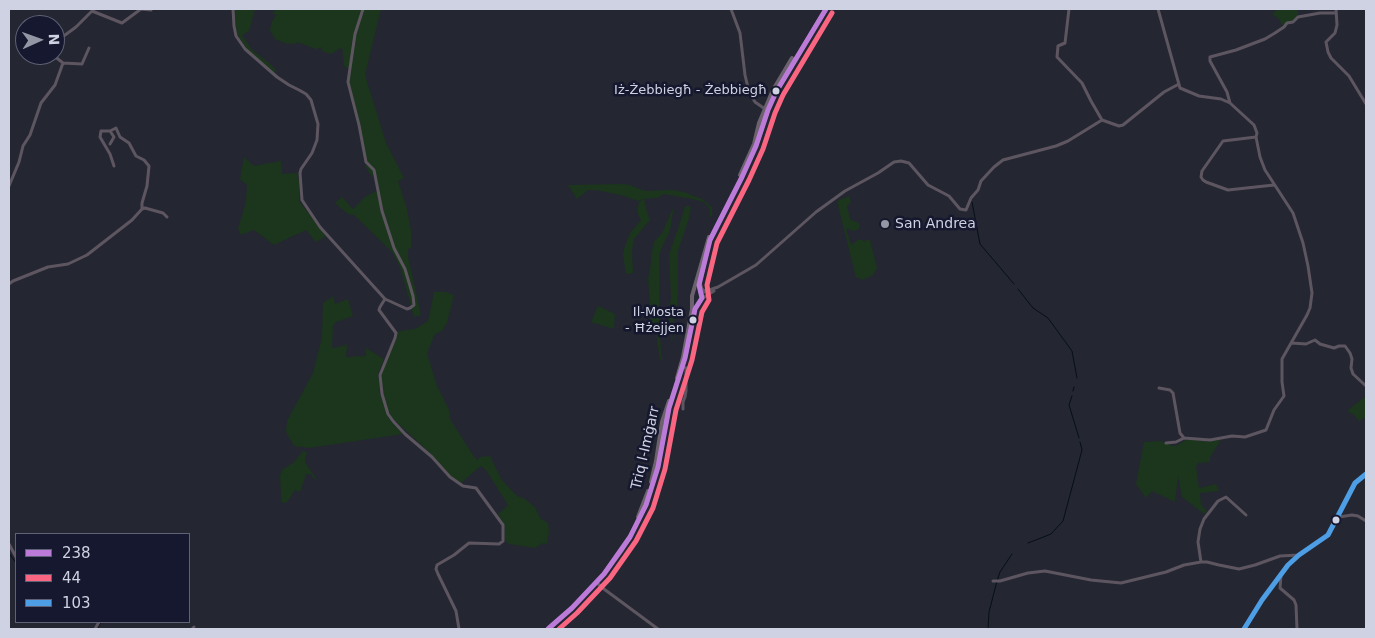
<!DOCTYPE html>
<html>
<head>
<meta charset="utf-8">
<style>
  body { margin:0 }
  #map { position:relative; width:1375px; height:638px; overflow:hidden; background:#242632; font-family:"DejaVu Sans",sans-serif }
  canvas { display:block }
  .frame { position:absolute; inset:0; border:10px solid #cfd2e2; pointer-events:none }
  .legend { position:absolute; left:15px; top:533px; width:175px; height:90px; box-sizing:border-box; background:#15182e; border:1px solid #5f6276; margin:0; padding:6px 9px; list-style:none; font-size:15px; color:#cfd2e2 }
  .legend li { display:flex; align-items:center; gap:10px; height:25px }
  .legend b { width:25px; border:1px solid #5f6276 }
  .north { position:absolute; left:15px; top:15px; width:50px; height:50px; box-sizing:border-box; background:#15182e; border:1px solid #5f6276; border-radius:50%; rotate:88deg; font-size:14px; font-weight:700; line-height:20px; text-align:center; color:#cfd2e2 }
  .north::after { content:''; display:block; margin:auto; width:18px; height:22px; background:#9396a4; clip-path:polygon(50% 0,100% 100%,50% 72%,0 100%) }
</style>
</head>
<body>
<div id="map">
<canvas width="1375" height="638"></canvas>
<div class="frame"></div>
<ul class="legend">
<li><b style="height:6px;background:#bd7bd9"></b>238</li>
<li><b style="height:6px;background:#fa6682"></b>44</li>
<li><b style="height:6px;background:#4d9ee5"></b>103</li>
</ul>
<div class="north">N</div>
</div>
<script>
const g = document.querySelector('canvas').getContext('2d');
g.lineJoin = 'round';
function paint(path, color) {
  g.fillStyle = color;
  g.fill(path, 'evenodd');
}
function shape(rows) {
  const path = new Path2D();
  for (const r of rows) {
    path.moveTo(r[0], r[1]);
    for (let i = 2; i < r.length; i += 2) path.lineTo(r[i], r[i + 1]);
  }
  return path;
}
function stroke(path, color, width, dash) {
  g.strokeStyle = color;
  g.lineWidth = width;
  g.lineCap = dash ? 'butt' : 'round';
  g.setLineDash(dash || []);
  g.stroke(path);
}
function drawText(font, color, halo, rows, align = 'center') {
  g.font = font + ' "DejaVu Sans",sans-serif';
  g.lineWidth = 5;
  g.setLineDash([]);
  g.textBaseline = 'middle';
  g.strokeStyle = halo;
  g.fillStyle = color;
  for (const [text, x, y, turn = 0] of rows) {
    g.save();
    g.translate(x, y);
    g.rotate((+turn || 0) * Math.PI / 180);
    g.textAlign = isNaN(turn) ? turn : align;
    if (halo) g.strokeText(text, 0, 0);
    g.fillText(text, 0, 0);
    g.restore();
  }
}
const green = shape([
  [234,9,255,9,249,31,242,35,252,50,269,63,276,70,274,74,247,49,237,34],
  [276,9,381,9,365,75,386,143,404,178,398,181,407,209,411,231,411,248,408,249,408,257,421,315,414,317,400,267,392,252,354,215,348,214,335,203,342,197,353,209,366,196,377,191,374,176,370,174,365,166,367,165,349,90,347,87,349,68,347,68,344,66,342,47,331,54,322,51,322,47,316,49,297,42,294,45,293,43,287,44,275,39,270,30,272,21,277,14,272,14],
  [1278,9,1298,9,1298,16,1294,20,1282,25,1279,19,1272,14],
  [244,157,254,166,281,161,282,174,297,173,299,182,299,201,313,219,318,227,326,236,316,242,306,230,274,245,254,230,241,235,238,229,246,202,247,185,240,179],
  [623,184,630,185,645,191,672,190,684,192,702,199,712,207,712,215,710,217,710,210,708,206,703,202,692,199,664,194,657,198,644,199,647,212,650,220,634,239,632,251,633,273,626,274,623,255,624,249,630,233,641,220,638,214,638,207,639,202,643,199,638,201,624,196,597,190,588,190,577,199,568,185],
  [849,196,851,202,847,206,850,219,860,224,859,229,854,231,846,228,851,245,858,240,862,240,866,242,866,240,870,240,877,268,873,275,863,280,856,277,855,274,837,201],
  [674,206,670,231,663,245,659,256,659,327,662,361,660,359,659,353,656,333,650,326,651,314,648,279,650,270,652,251,654,242,662,233],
  [685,206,689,206,691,208,689,218,678,251,678,296,677,307,674,314,672,344,668,312,671,298,669,254,680,223],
  [434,292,445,292,454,295,447,323,442,331,435,334,427,353,437,386,449,410,450,419,473,455,477,460,480,457,490,456,501,479,517,496,525,499,535,507,540,518,548,523,549,531,547,544,543,543,535,548,509,544,505,540,504,524,498,514,508,505,486,470,481,466,461,483,449,476,431,454,392,418,386,406,383,395,381,371,397,337,397,332,406,330,415,329,428,321],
  [333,296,335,304,348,299,353,316,336,322,333,325,332,348,339,347,347,344,346,357,366,356,366,348,384,359,378,374,380,394,389,419,403,434,309,448,294,446,286,432,287,421,313,373,322,337,323,303],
  [598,306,615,314,614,329,591,322],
  [1366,396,1366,417,1359,421,1354,415,1347,411],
  [1187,439,1205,441,1206,442,1221,440,1210,457,1210,462,1198,463,1196,467,1199,488,1216,484,1219,491,1200,493,1201,505,1207,511,1204,514,1182,497,1178,476,1175,502,1152,491,1146,498,1136,484,1144,442,1161,441,1173,446,1176,446],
  [303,451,307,452,305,459,306,464,316,478,315,480,311,474,306,474,300,492,295,490,287,502,282,503,281,495,280,475,282,470,294,462]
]);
const stream = shape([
  [972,202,980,244,1014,284],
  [1018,289,1033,308,1048,318,1072,351,1077,378],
  [1073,391,1074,387],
  [1072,396,1069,405,1079,438],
  [1028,543,1051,534,1063,521,1082,450,1080,442],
  [9,553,16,563],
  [97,629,101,622],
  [988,629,989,612,997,581,1000,572,1012,554]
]);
const minor = shape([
  [233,9,234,26,236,36,245,49,277,77,289,85,299,90,306,94,311,100,318,124,317,140,312,153,301,169,300,173,302,200,320,227,385,299,407,309,410,308,414,305,413,296,405,269,394,248,382,211,374,170,366,162,359,125,348,82,355,34,363,9],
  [731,9,740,33,745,75,749,92,755,102,765,109],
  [1069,9,1065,43,1058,46,1057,57,1082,83,1091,101,1102,120],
  [1158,9,1180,88,1199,96,1221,99,1230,103,1254,125,1257,133,1256,137,1260,157,1265,170,1293,213,1303,243,1308,266,1312,293,1310,308,1307,315,1282,359,1282,382,1284,396,1274,410,1266,430,1245,437,1232,436,1210,440,1184,438,1176,442,1166,443],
  [1336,9,1337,25,1335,33,1326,42,1328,52,1331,58,1349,76,1366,104],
  [55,44,61,38,76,27,92,11,122,23,141,9,151,10],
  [53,55,63,63],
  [1230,103,1227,92,1210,61,1210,57,1236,50,1265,39,1275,33,1284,27,1287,23,1293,22,1298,17,1320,13,1335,13],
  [1102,120,1119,126,1123,125,1164,92,1179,84],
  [1256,137,1223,141,1202,171,1201,177,1203,180,1206,182,1228,190,1274,185],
  [110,144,114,137,110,131],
  [9,186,19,162,23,146,30,135,41,103,55,85,63,63,82,64,89,48],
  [142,209,145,208,163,213,167,217],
  [700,282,702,289,706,292],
  [9,284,13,281,48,267,68,264,87,255,132,220,142,209,142,203,147,186,149,166,144,160,136,156,129,143,120,137,116,128,110,131,101,131,100,137,110,154,114,166],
  [701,293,718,287,756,265,816,212,845,191,878,173,894,162,901,161,909,163,928,185,949,196,960,209,966,210,971,198,978,190,981,181,994,167,1003,160,1056,146,1068,141,1102,120],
  [385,299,380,307,379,310,396,333,395,338,380,375,382,394,388,414,393,421,405,434,432,457,450,477,463,486,476,488,503,525,503,541,499,544,469,543,454,555,437,565,436,569,438,574,456,611,459,629],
  [701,299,714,291],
  [1292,343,1306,344,1315,340,1320,344,1334,348,1339,346,1345,346,1350,353,1352,359,1351,368,1353,374,1366,386],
  [683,367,686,368,686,391,685,397,683,402,683,409],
  [1159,388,1170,390,1173,393,1180,433,1184,438],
  [1339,517,1352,515,1358,516,1366,521],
  [9,544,16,557],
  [1201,562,1198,542,1200,529,1204,519,1218,501,1226,497,1246,515],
  [1281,576,1280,588,1294,600,1296,605,1297,629],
  [993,581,1000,581,1028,573,1045,571,1091,580,1121,583,1166,572,1184,565,1201,562,1207,562,1219,565,1239,569,1255,565,1280,556,1299,555],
  [596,582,604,589,658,629],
  [95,629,99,622],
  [192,629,194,627],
  [1244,629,1262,600,1288,565,1299,555,1316,544,1328,535,1332,529,1355,483,1366,474]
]);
const major = shape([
  [740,175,754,144,759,123,773,90,792,58],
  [677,378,683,357,692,309,692,296,709,237],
  [651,482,656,461,662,422,669,401],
  [638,517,648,491],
  [548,629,572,608,604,574,622,550,630,537,646,505,658,467,669,408,685,358,695,309,702,298,699,285,710,240,742,177,756,146,768,110,776,92,826,9]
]);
const bus1 = shape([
  [548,629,572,608,604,574,630,537,646,505,658,467,669,408,685,358,695,309,702,298,699,285,710,240,742,177,756,146,768,110,776,92,826,9]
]);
const bus2 = shape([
  [559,629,577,613,610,578,636,541,653,508,665,469,676,410,692,360,702,312,709,300,707,285,717,243,749,180,763,149,775,113,783,95,832,13]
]);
const bus3 = shape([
  [1244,629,1262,600,1288,565,1299,555,1328,535,1355,483,1366,474]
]);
const markers = [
  [776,91,4.5,"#cfd2e2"],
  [885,224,5,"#9396a4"],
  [693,320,4.5,"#cfd2e2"],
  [1336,520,4.5,"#cfd2e2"]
];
const busNames = [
  ["Iż-Żebbiegħ - Żebbiegħ",767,91],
  ["Il-Mosta",684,313],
  ["- Ħżejjen",684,329]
];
const poiNames = [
  ["San Andrea",895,224]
];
const streetNames = [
  ["Triq l-Imġarr",646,448,-77]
];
paint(green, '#1b361c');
stroke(stream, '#051015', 1);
stroke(minor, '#5d5660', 3);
stroke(major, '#6b626e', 4);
stroke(bus1, '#bd7bd9', 5);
stroke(bus2, '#fa6682', 5);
stroke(bus3, '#4d9ee5', 5);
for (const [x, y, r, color] of markers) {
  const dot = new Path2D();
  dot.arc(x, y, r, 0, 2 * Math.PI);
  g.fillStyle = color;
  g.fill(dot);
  stroke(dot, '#15182e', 2);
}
drawText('13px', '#cfd2e2', '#15182e', busNames, 'right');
drawText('14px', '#cfd2e2', '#15182e', poiNames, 'left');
drawText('14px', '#cfd2e2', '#15182e', streetNames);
</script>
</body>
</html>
